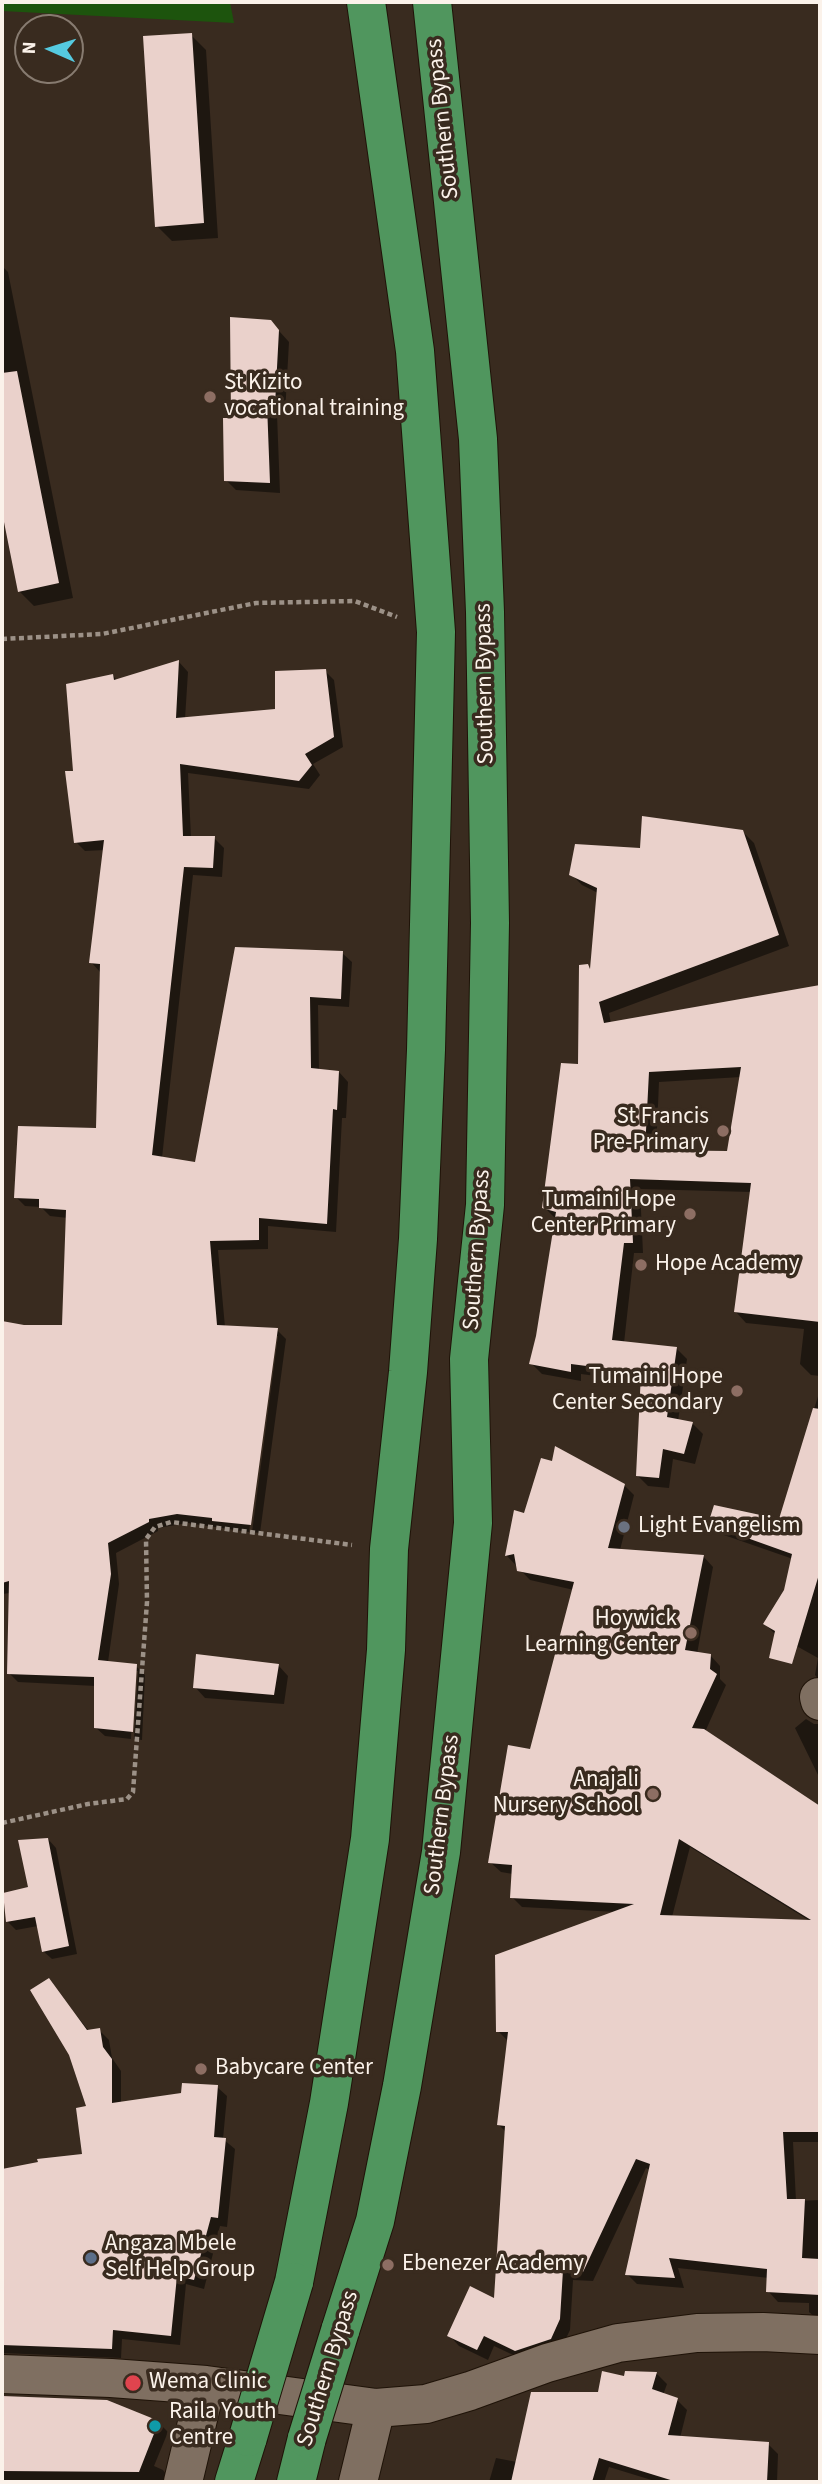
<!DOCTYPE html>
<html>
<head>
<meta charset="utf-8">
<style>
  body { margin:0 }
  #map { position:relative; width:822px; height:2484px; overflow:hidden; background:#392b1f; font-family:"Source Sans 3",sans-serif }
  canvas { display:block }
  .frame { position:absolute; inset:0; border:4px solid #fbf2ea; pointer-events:none }
  .north { position:absolute; left:14px; top:14px; width:70px; height:70px; box-sizing:border-box; background:#392b1f; border:2px solid #877b70; border-radius:50%; rotate:273deg; font-size:19px; font-weight:700; line-height:28px; text-align:center; color:#fbf2ea }
  .north::after { content:''; display:block; margin:auto; width:24px; height:32px; background:#55cae0; clip-path:polygon(50% 0,100% 100%,50% 72%,0 100%) }
</style>
</head>
<body>
<div id="map">
<canvas width="822" height="2484"></canvas>
<div class="frame"></div>
<div class="north">N</div>
</div>
<script>
const g = document.querySelector('canvas').getContext('2d');
g.lineJoin = 'round';
function paint(path, color) {
  g.fillStyle = color;
  g.fill(path, 'evenodd');
}
function shape(rows) {
  const path = new Path2D();
  for (const r of rows) {
    path.moveTo(r[0], r[1]);
    for (let i = 2; i < r.length; i += 2) path.lineTo(r[i], r[i + 1]);
  }
  return path;
}
function stroke(path, color, width, dash) {
  g.strokeStyle = color;
  g.lineWidth = width;
  g.lineCap = dash ? 'butt' : 'round';
  g.setLineDash(dash || []);
  g.stroke(path);
}
function drawText(font, color, halo, rows, align = 'center') {
  g.font = font + ' "Source Sans 3",sans-serif';
  g.lineWidth = 7;
  g.setLineDash([]);
  g.textBaseline = 'middle';
  g.strokeStyle = halo;
  g.fillStyle = color;
  for (const [text, x, y, turn = 0] of rows) {
    g.save();
    g.translate(x, y);
    g.rotate((+turn || 0) * Math.PI / 180);
    g.textAlign = isNaN(turn) ? turn : align;
    if (halo) g.strokeText(text, 0, 0);
    g.fillText(text, 0, 0);
    g.restore();
  }
}
const green = shape([
  [2,2,230,2,234,23,2,11]
]);
const shadow = shape([
  [191,35,206,50,218,238,172,241,157,226],
  [2,266,8,272,73,598,34,606,19,591,2,503],
  [270,321,289,342,285,414,277,414,280,493,236,490,226,480,233,419],
  [179,662,188,672,185,719,277,711,325,671,334,680,343,747,313,764,320,775,309,789,188,773,191,838,214,838,224,848,222,877,193,875,162,1158,196,1164,237,949,342,953,352,962,349,1007,318,1005,319,1070,339,1072,348,1082,346,1118,342,1118,336,1232,268,1226,268,1249,218,1250,225,1327,277,1330,286,1339,260,1533,252,1532,278,1336,275,1336,249,1532,188,1523,158,1528,158,1531,116,1553,119,1584,108,1662,136,1666,145,1675,142,1740,134,1739,138,1671,134,1671,131,1739,105,1736,95,1727,96,1686,18,1682,9,1673,10,1593,2,1594,2,1506,22,1500,49,1394,2,1392,2,1323,24,1326,64,1327,68,1218,50,1216,41,1207,25,1206,16,1197,98,1130,101,973,91,962,105,850,85,851,76,842,74,773,113,676,117,680],
  [743,832,754,843,789,946,609,1013,611,1024,820,1075,820,1376,811,1375,800,1364,804,1329,746,1323,736,1312,751,1192,640,1189,643,1253,634,1253,624,1343,676,1348,687,1359,678,1421,692,1423,703,1434,695,1464,673,1459,669,1488,648,1486,638,1476,642,1382,581,1374,581,1381,542,1374,531,1363,538,1336,555,1218,544,1207,580,1066,588,966,591,969,598,893,582,885,571,874,641,850],
  [741,1077,728,1153,656,1152,659,1082],
  [819,1393,820,1394,820,1681,815,1675,818,1658,775,1634,765,1624,786,1591,793,1559,721,1534,710,1524,780,1521],
  [624,1485,634,1495,620,1550,703,1556,713,1567,697,1654,710,1655,720,1666,720,1679,726,1685,705,1732,820,1808,820,2142,793,2142,796,2201,820,2200,820,2322,809,2312,809,2303,778,2302,768,2291,769,2278,678,2268,684,2288,637,2284,627,2274,650,2170,646,2168,593,2281,573,2280,570,2330,561,2349,526,2361,494,2346,488,2360,459,2346,449,2335,496,2300,506,2132,499,2125,509,2042,498,2031,617,1912,522,1907,512,1897,513,1874,501,1872,490,1862,531,1751,574,1590,530,1580,507,1556,515,1512,526,1515],
  [690,1847,810,1921,672,1917],
  [278,1665,288,1676,284,1704,205,1698,195,1687],
  [806,1719,814,1724,820,1724,820,1779,795,1728],
  [48,1839,56,1848,77,1954,52,1959,43,1951,38,1926,16,1930,7,1921,30,1888],
  [48,1980,89,2031,99,2030,109,2040,112,2058,121,2071,121,2103,217,2087,227,2096,223,2139,235,2149,227,2227,220,2226,204,2289,186,2284,180,2345,122,2339,121,2358,2,2353,2,2171,84,2155,89,2108],
  [627,2372,657,2374,667,2384,663,2395,677,2400,687,2410,680,2438,768,2444,778,2454,777,2482,658,2482,609,2467,604,2482,489,2482,496,2458,517,2462,599,2393,626,2378],
  [2,2398,107,2401,158,2422,168,2432,154,2466,163,2470,172,2482,2,2482]
]);
const building = shape([
  [192,33,204,223,155,227,143,36],
  [230,317,271,320,279,330,275,405,267,404,270,483,224,481,223,418,231,418],
  [17,371,59,583,18,592,2,512,2,373],
  [179,660,176,718,275,709,275,671,326,669,334,737,305,754,312,765,299,781,180,764,183,836,215,836,213,868,184,867,152,1155,195,1162,235,947,343,951,341,999,310,997,311,1068,339,1071,337,1110,333,1109,327,1224,259,1218,259,1240,210,1241,217,1325,278,1328,251,1525,212,1521,212,1518,177,1514,149,1519,149,1522,108,1543,111,1574,98,1660,137,1664,133,1732,94,1728,94,1677,7,1674,9,1581,2,1583,2,1321,24,1325,62,1325,66,1210,39,1208,39,1199,14,1198,18,1126,96,1128,100,964,89,963,104,840,74,843,65,771,73,771,66,684,113,674,114,680],
  [642,816,743,830,779,935,599,1002,604,1023,820,985,820,1322,734,1312,751,1183,630,1179,633,1243,624,1243,612,1340,677,1347,667,1417,693,1422,684,1454,663,1449,659,1478,636,1476,641,1373,571,1364,571,1372,529,1364,536,1336,556,1212,542,1208,561,1063,578,1064,579,965,588,964,590,969,597,888,569,875,575,844,640,848],
  [741,1067,727,1151,645,1150,649,1072],
  [813,1408,820,1409,820,1571,792,1664,769,1658,775,1631,763,1624,784,1590,792,1554,708,1524,714,1505,779,1519],
  [555,1446,625,1484,608,1548,704,1555,685,1650,711,1654,710,1669,717,1674,692,1728,704,1729,820,1806,820,2132,783,2132,787,2199,805,2199,802,2258,820,2259,820,2295,766,2292,767,2269,669,2258,675,2278,625,2275,650,2164,636,2159,583,2272,563,2270,560,2319,551,2339,515,2351,484,2336,477,2350,447,2336,470,2286,494,2298,505,2126,497,2125,508,2032,496,2032,495,1955,634,1904,510,1898,512,1865,488,1863,508,1745,530,1749,574,1582,517,1571,514,1554,505,1556,514,1510,524,1513,541,1458,552,1461],
  [679,1839,811,1920,660,1915],
  [196,1654,279,1664,274,1695,193,1688],
  [48,1838,69,1946,42,1952,35,1917,6,1922,3,1893,28,1887,18,1840],
  [49,1978,87,2030,100,2028,103,2047,112,2059,112,2103,181,2093,182,2083,218,2085,214,2137,226,2138,218,2218,211,2217,194,2280,177,2276,171,2336,113,2330,112,2349,2,2345,2,2169,38,2162,37,2159,82,2154,76,2108,86,2106,69,2055,30,1990],
  [602,2371,624,2376,625,2371,657,2372,652,2389,678,2398,668,2435,769,2442,767,2482,677,2482,599,2458,592,2482,511,2482,531,2392,598,2392],
  [2,2396,107,2400,159,2421,139,2472,2,2471]
]);
const path = shape([
  [2,639,102,634,256,603,355,601,397,617],
  [2,1823,88,1804,127,1799,133,1792,147,1602,146,1539,155,1527,171,1522,352,1545]
]);
const minor = shape([
  [819,1697,820,1701],
  [2,2374,111,2378,206,2385,376,2408,426,2404,470,2391,547,2363,618,2343,697,2333,763,2332,820,2335],
  [183,2482,206,2385],
  [358,2482,376,2408]
]);
const highway = shape([
  [294,2282,329,2103,370,1839,386,1650,389,1549,408,1372,418,1239,426,1050,436,632,415,351,366,2],
  [340,2331,375,2221,402,2086,441,1852,473,1523,469,1359,485,1205,490,923,485,612,478,439,432,2],
  [234,2482,248,2437],
  [296,2482,307,2438]
]);
const highwayBridge = shape([
  [248,2437,294,2282],
  [307,2438,340,2331]
]);
const markers = [
  [210,397,7,"#8d6e63"],
  [723,1131,7,"#8d6e63"],
  [690,1214,7,"#8d6e63"],
  [641,1265,7,"#8d6e63"],
  [737,1391,7,"#8d6e63"],
  [624,1527,7,"#6b7280"],
  [691,1633,7,"#8d6e63"],
  [653,1794,7,"#8d6e63"],
  [201,2069,7,"#8d6e63"],
  [91,2258,7,"#5c6f8a"],
  [388,2265,7,"#8d6e63"],
  [133,2383,9,"#e0444e"],
  [155,2426,7,"#0f9aa8"]
];
const streetNames = [
  ["Southern Bypass",444,119,-96],
  ["Southern Bypass",486,684,-91],
  ["Southern Bypass",478,1250,-86],
  ["Southern Bypass",443,1815,-83],
  ["Southern Bypass",329,2369,-73]
];
const poiNames = [
  ["St Kizito",224,384],
  ["vocational training",224,410],
  ["St Francis",709,1118,"right"],
  ["Pre-Primary",709,1144,"right"],
  ["Tumaini Hope",676,1201,"right"],
  ["Center Primary",676,1227,"right"],
  ["Hope Academy",655,1265],
  ["Tumaini Hope",723,1378,"right"],
  ["Center Secondary",723,1404,"right"],
  ["Light Evangelism",638,1527],
  ["Hoywick",677,1620,"right"],
  ["Learning Center",677,1646,"right"],
  ["Anajali",639,1781,"right"],
  ["Nursery School",639,1807,"right"],
  ["Babycare Center",215,2069],
  ["Angaza Mbele",105,2245],
  ["Self Help Group",105,2271],
  ["Ebenezer Academy",402,2265],
  ["Wema Clinic",149,2383],
  ["Raila Youth",169,2413],
  ["Centre",169,2439]
];
paint(green, '#1d540d');
paint(shadow, '#0007');
paint(building, '#ead1cb');
stroke(minor, '#1f1308', 40);
stroke(highway, '#1f1308', 40);
stroke(path, '#9c9187', 4.5, [5, 3.5]);
stroke(minor, '#7f6f61', 38);
stroke(highway, '#50965e', 38);
stroke(highwayBridge, '#1f1308', 40, []);
stroke(highwayBridge, '#50965e', 38);
for (const [x, y, r, color] of markers) {
  const dot = new Path2D();
  dot.arc(x, y, r, 0, 2 * Math.PI);
  g.fillStyle = color;
  g.fill(dot);
  stroke(dot, '#392b1f', 2.5);
}
drawText('23px', '#fbf2ea', '#392b1f', streetNames);
drawText('23px', '#fbf2ea', '#392b1f', poiNames, 'left');
</script>
</body>
</html>
